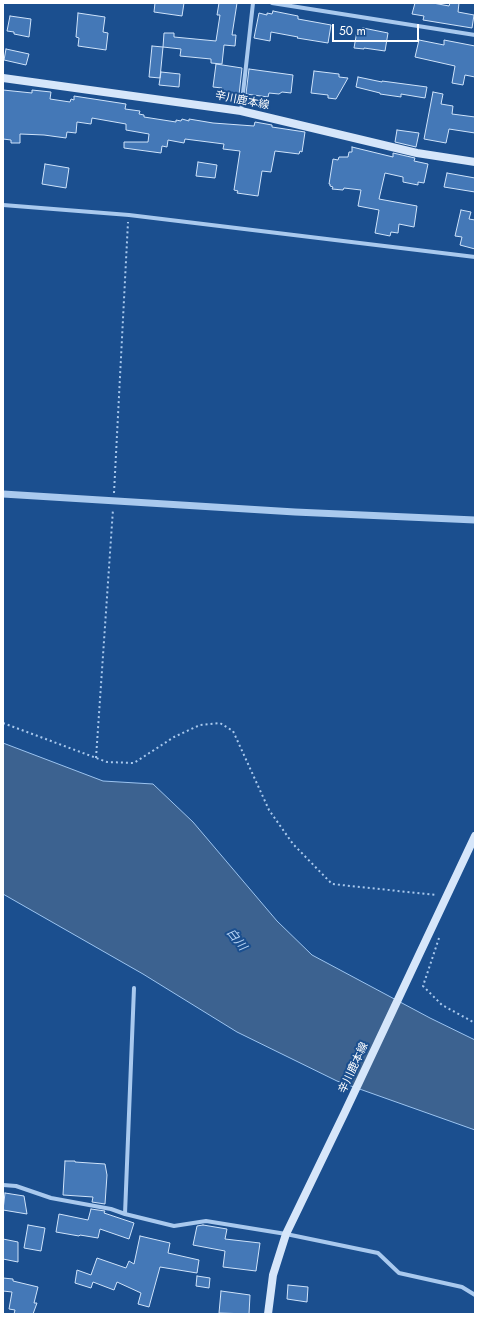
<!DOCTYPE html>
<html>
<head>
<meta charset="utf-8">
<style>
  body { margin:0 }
  #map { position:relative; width:478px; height:1317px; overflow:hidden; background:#1b4f8f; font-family:Jost,sans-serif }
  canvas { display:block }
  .frame { position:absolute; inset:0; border:4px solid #fff; pointer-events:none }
  .scale { position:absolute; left:332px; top:24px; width:87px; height:18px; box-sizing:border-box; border:2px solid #fff; border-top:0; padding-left:5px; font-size:12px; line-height:14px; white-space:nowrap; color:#fff; -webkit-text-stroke:3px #1b4f8f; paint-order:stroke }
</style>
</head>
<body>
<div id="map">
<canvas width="478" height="1317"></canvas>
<div class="frame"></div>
<div class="scale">50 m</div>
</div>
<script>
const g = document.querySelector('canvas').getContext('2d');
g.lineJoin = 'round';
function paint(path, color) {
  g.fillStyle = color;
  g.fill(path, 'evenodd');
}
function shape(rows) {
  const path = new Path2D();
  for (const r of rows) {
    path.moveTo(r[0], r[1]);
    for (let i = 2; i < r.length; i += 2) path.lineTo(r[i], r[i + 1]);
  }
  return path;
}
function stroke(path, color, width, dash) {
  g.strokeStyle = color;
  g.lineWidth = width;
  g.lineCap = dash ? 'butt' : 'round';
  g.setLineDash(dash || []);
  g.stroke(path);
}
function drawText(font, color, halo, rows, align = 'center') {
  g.font = font + ' Jost,"Noto Sans JP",sans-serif';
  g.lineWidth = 4;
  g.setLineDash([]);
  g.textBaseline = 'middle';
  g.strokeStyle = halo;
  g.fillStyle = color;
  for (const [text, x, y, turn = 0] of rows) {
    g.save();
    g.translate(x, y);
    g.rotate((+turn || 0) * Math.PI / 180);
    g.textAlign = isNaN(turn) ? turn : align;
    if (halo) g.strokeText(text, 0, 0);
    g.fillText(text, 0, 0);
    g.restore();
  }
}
const water = shape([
  [3,743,103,781,153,784,193,822,277,921,312,955,430,1018,475,1040,475,1130,337,1081,237,1032,143,974,3,894,3,743]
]);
const building = shape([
  [155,3,184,3,182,16,154,12,155,3],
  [219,3,237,3,232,35,236,35,235,46,224,45,222,64,211,63,211,59,180,56,181,49,163,47,164,33,174,33,174,37,216,41,220,15,217,15,219,3],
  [415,3,433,3,449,6,450,3,459,3,458,12,474,15,472,28,423,20,424,16,412,14,415,3],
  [273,11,298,16,298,19,331,25,328,43,297,38,298,37,271,32,270,41,254,38,259,13,267,15,267,13,272,14,273,11],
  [78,13,105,17,103,32,108,33,106,50,78,46,79,38,76,37,78,13],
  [10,16,31,19,29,37,14,34,14,32,7,31,10,16],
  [363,28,388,33,385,51,364,48,364,49,354,48,357,31,362,32,363,28],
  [419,40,444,45,444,40,475,46,475,77,465,75,463,85,452,83,455,66,415,57,419,40],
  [152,46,163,47,160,78,149,77,152,46],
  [6,49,29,54,26,65,4,60,6,49],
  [216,64,242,68,239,95,221,93,222,88,213,87,216,64],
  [249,69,293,75,291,93,282,92,279,94,269,93,268,97,246,94,249,69],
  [314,71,339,74,339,77,348,78,336,99,328,98,328,95,311,93,314,71],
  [161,72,180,74,179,87,159,85,161,72],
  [358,77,382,82,382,81,427,87,425,98,401,94,401,97,380,94,380,93,356,87,358,77],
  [3,90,32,93,32,90,51,92,50,99,70,102,71,99,74,100,74,96,126,104,125,109,140,111,139,114,144,115,144,117,176,122,176,120,181,121,182,119,189,121,189,119,213,123,254,126,255,122,272,125,272,127,305,132,302,152,300,151,299,154,275,151,271,172,262,171,258,196,237,193,238,191,234,190,240,151,223,149,224,144,185,139,184,143,168,140,167,147,162,146,161,153,124,148,124,142,148,142,149,134,126,130,126,124,92,118,91,124,77,122,76,133,67,132,66,138,44,135,20,134,20,143,11,143,11,140,3,139,3,90],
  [433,92,443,94,441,104,453,106,452,114,475,117,475,133,449,129,446,143,424,139,433,92],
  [397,130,419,133,416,147,395,142,397,130],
  [352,147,393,157,393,153,415,158,414,161,428,164,424,183,418,182,418,185,403,182,403,177,385,173,379,199,417,206,414,227,399,224,398,233,391,232,390,236,375,233,379,210,358,206,361,190,344,188,343,190,332,189,333,187,330,186,330,184,329,184,333,159,338,160,339,157,348,157,349,152,352,152,352,147],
  [198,162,217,165,215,178,196,176,198,162],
  [45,164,69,168,66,188,42,184,45,164],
  [447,173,475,178,475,192,444,187,447,173],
  [461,210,471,212,469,219,475,220,475,249,460,245,462,237,455,236,461,210],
  [65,1161,75,1161,75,1162,105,1164,107,1175,105,1204,92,1202,93,1197,63,1195,65,1161],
  [5,1193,24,1196,27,1214,3,1210,5,1193],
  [91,1209,105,1211,104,1213,134,1223,129,1239,100,1229,98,1238,80,1235,79,1236,56,1232,59,1214,88,1220,91,1209],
  [28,1225,45,1228,41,1251,24,1248,28,1225],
  [203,1225,227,1229,225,1239,260,1243,256,1271,223,1267,225,1251,193,1245,197,1226,203,1225],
  [140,1236,170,1243,168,1253,199,1260,197,1273,160,1267,149,1307,138,1304,141,1293,117,1282,114,1290,93,1282,91,1288,75,1283,77,1270,91,1275,97,1258,126,1268,129,1261,134,1264,140,1236],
  [3,1239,18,1242,18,1262,3,1259,3,1239],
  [197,1276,210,1278,209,1288,196,1286,197,1276],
  [3,1278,13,1279,13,1281,38,1287,34,1303,37,1303,33,1314,14,1314,15,1310,9,1309,12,1292,3,1291,3,1278],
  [288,1285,308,1287,307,1302,287,1299,288,1285],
  [221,1291,250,1295,249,1314,219,1313,221,1291]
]);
const path = shape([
  [114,493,128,222],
  [3,723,107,762,134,763,174,737,200,725,220,723,233,731,269,810,293,844,332,884,436,895],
  [96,758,113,509],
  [439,938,423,986,442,1005,475,1023]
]);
const minor = shape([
  [272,3,475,35],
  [241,111,253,3],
  [3,205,129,215,475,257],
  [3,1185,16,1186,51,1198,111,1209,125,1214,174,1226,206,1221,286,1234,378,1253,399,1273,462,1287,475,1295],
  [125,1214,134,988]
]);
const tertiary = shape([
  [3,494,295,512,475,520]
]);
const secondary = shape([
  [3,78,241,111,417,153,475,162],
  [268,1314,273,1275,286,1234,345,1112,475,836]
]);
const streetNames = [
  ["辛川鹿本線",242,101,11],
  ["辛川鹿本線",354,1068,-65]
];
const waterNames = [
  ["白川",236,940,52]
];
paint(water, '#3c6290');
stroke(water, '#9cc4f0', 1);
paint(building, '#4478b7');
stroke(building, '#cfe3fa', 1);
stroke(path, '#a9c9ee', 2, [2, 3]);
stroke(minor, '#a9c9ee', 4);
stroke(tertiary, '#a9c9ee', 7);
stroke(secondary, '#d6e6fa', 8);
drawText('11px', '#fff', '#1b4f8f', streetNames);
drawText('italic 12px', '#b5d3f5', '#1b4f8f', waterNames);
</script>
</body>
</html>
